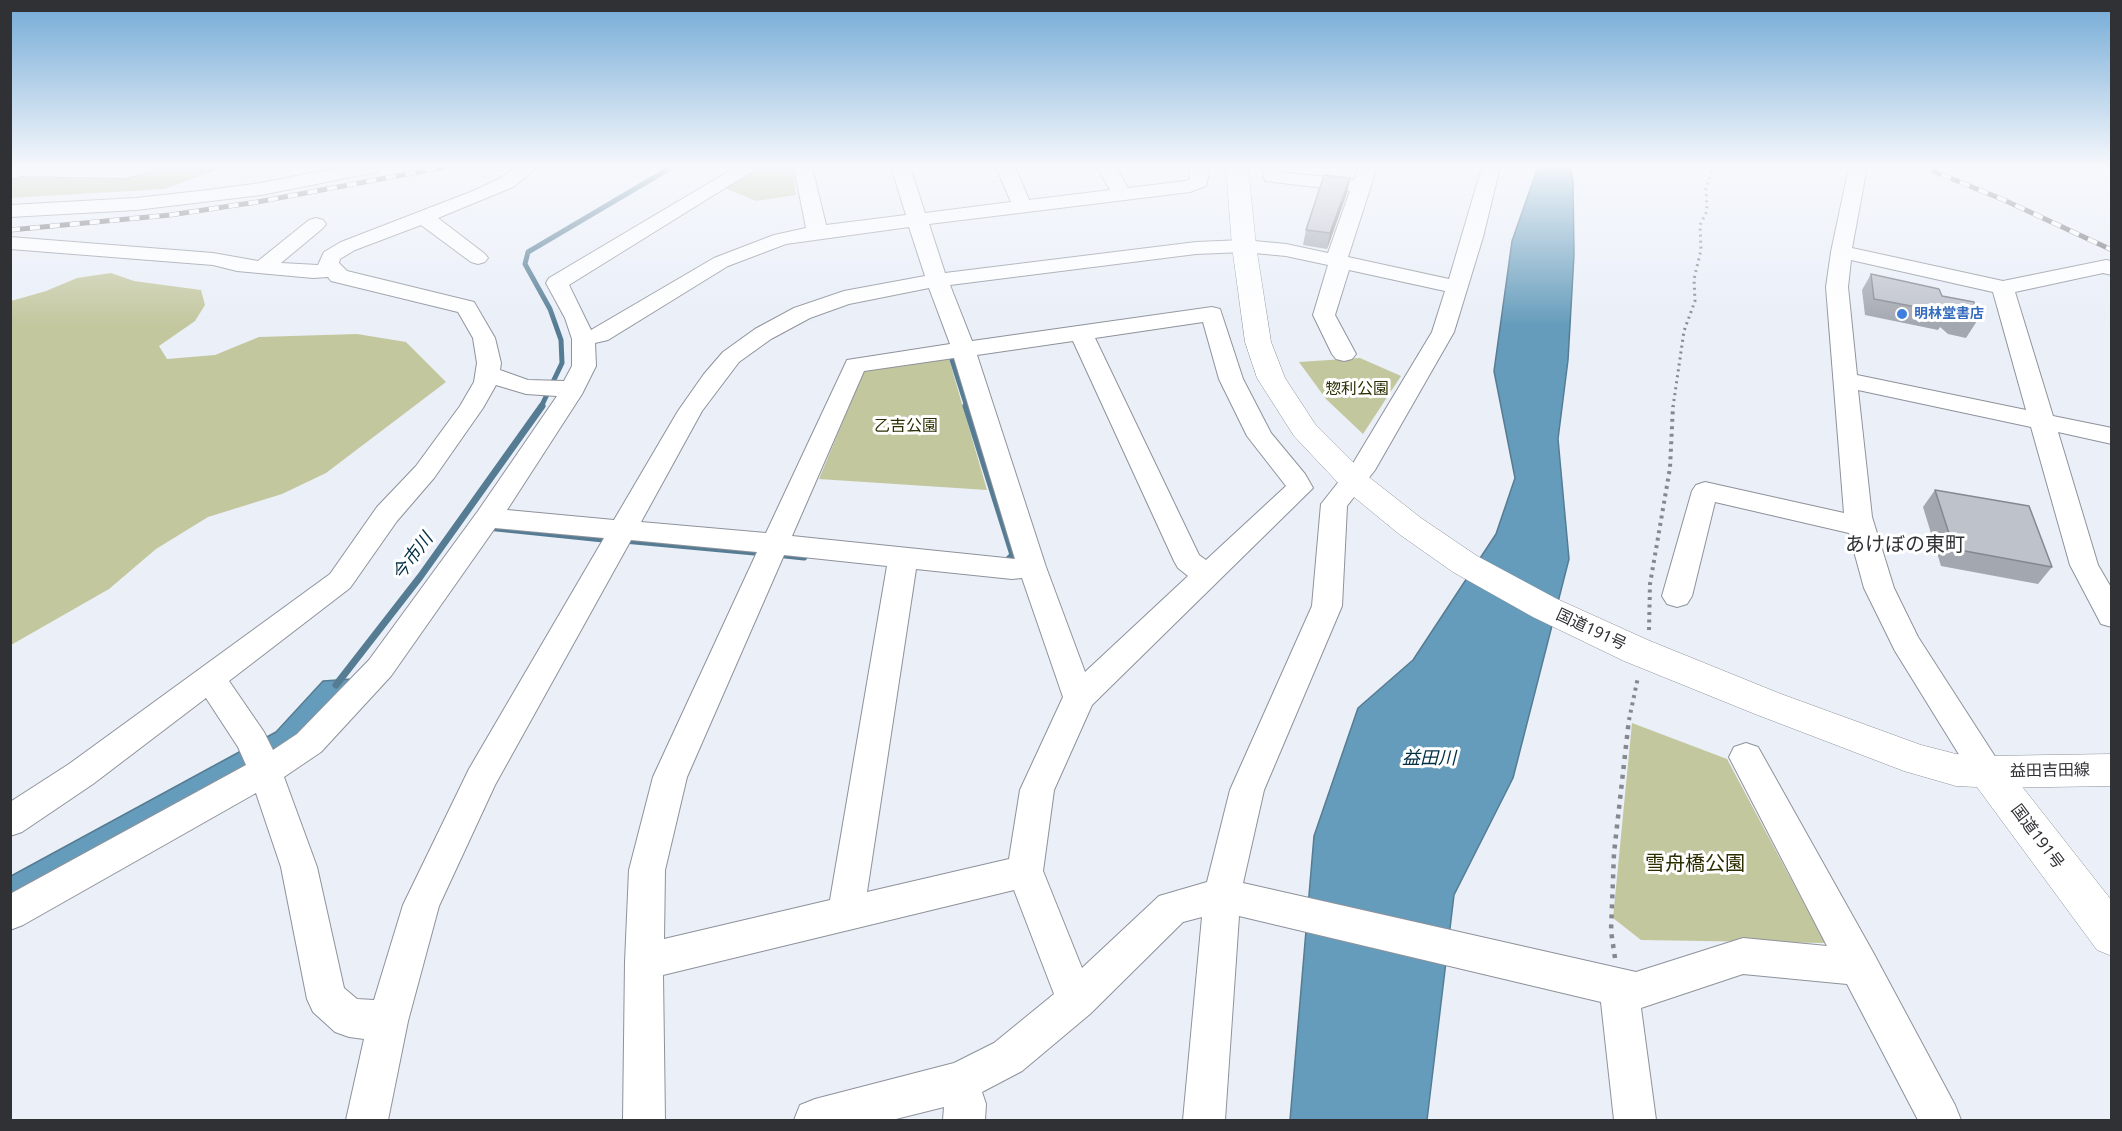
<!DOCTYPE html>
<html>
<head>
<meta charset="utf-8">
<style>
  body { margin:0 }
  #map { position:relative; width:2122px; height:1131px; overflow:hidden; background:#eaeff8; font-family:"Noto Sans",sans-serif }
  canvas { display:block }
  .frame { position:absolute; inset:0; border:12px solid #303135; pointer-events:none }
</style>
</head>
<body>
<div id="map">
<canvas width="2122" height="1131"></canvas>
<div class="frame"></div>
</div>
<script>
const g = document.querySelector('canvas').getContext('2d');
g.lineJoin = 'round';
function paint(path, color) {
  g.fillStyle = color;
  g.fill(path, 'evenodd');
}
function shape(rows) {
  const path = new Path2D();
  for (const r of rows) {
    path.moveTo(r[0], r[1]);
    for (let i = 2; i < r.length; i += 2) path.lineTo(r[i], r[i + 1]);
  }
  return path;
}
function stroke(path, color, width, dash) {
  g.strokeStyle = color;
  g.lineWidth = width;
  g.lineCap = dash ? 'butt' : 'round';
  g.setLineDash(dash || []);
  g.stroke(path);
}
function drawText(font, color, halo, rows, align = 'center') {
  g.font = font + ' "Noto Sans","Noto Sans JP",sans-serif';
  g.lineWidth = 6;
  g.setLineDash([]);
  g.textBaseline = 'middle';
  g.strokeStyle = halo;
  g.fillStyle = color;
  for (const [text, x, y, turn = 0] of rows) {
    g.save();
    g.translate(x, y);
    g.rotate((+turn || 0) * Math.PI / 180);
    g.textAlign = isNaN(turn) ? turn : align;
    if (halo) g.strokeText(text, 0, 0);
    g.fillText(text, 0, 0);
    g.restore();
  }
}
const green = shape([
  [11,167,226,167,164,189,11,198],
  [760,167,793,167,796,195,756,201,725,188],
  [111,273,134,281,201,290,205,305,195,321,159,346,167,359,215,355,259,337,357,334,406,342,446,382,326,473,282,494,208,517,156,549,109,589,11,645,11,301,46,291,77,278],
  [1360,358,1401,376,1363,434,1326,399,1299,362],
  [949,359,987,490,819,479,864,370],
  [1632,723,1727,759,1825,943,1641,940,1613,918]
]);
const water = shape([
  [1538,167,1571,167,1573,182,1574,255,1568,360,1558,439,1569,559,1513,778,1454,895,1427,1120,1290,1120,1314,836,1358,708,1413,660,1496,534,1515,478,1494,371,1512,241,1538,167],
  [352,679,289,744,11,895,11,876,276,732,323,681,352,679]
]);
const streamFar1 = shape([
  [952,360,967,407],
  [541,407,562,363,561,340,550,309,525,264,528,252,672,167]
]);
const stream = shape([
  [966,406,1013,555,1006,562],
  [487,527,613,540],
  [624,540,765,553],
  [776,554,804,557],
  [336,685,420,577,542,406]
]);
const pathFar2 = shape([
  [1673,407,1684,331,1695,301,1694,279,1701,250,1700,225,1707,211,1706,189,1713,167]
]);
const pathFar1 = shape([
  [1649,630,1650,584,1670,468,1673,406],
  [1629,720,1638,677]
]);
const path = shape([
  [1615,958,1611,931,1614,853,1629,719]
]);
const minor = shape([
  [10,167,155,167,153,171,126,178,22,176,10,179,10,167],
  [341,167,381,167,379,171,372,173,261,195,136,210,10,217,10,205,136,198,208,190,261,183,341,167],
  [516,167,538,167,513,187,438,218,485,254,488,258,485,262,478,264,471,262,421,225,355,250,340,259,339,263,347,271,474,302,495,338,501,363,500,370,528,380,564,381,572,366,572,339,565,318,546,283,549,278,736,167,759,167,569,285,591,330,714,258,774,235,806,228,794,167,812,167,826,225,906,215,891,167,910,167,925,213,1011,202,996,167,1015,167,1029,200,1110,190,1097,167,1116,167,1128,188,1186,181,1190,179,1189,167,1208,167,1209,173,1206,186,1190,192,929,224,945,273,1196,242,1244,240,1286,244,1328,253,1350,191,1265,181,1262,167,1280,167,1281,172,1354,180,1358,167,1377,167,1348,257,1449,279,1482,167,1500,167,1483,237,1454,332,1375,470,1347,506,1342,606,1264,790,1243,883,1636,972,1743,938,1827,946,1729,757,1734,747,1746,743,1758,747,1874,954,1955,1105,1961,1120,1918,1120,1847,984,1743,974,1641,1008,1656,1120,1614,1120,1601,1002,1239,916,1225,1120,1183,1120,1202,917,1183,922,1090,1014,1022,1071,982,1092,986,1104,985,1120,943,1120,944,1107,892,1120,794,1120,800,1105,815,1099,954,1063,994,1043,1054,994,1014,890,663,975,665,1120,623,1120,625,962,629,870,653,777,757,552,631,540,495,785,439,906,408,1021,388,1120,346,1120,364,1039,349,1037,335,1032,313,1012,307,999,281,867,256,793,23,925,10,930,10,894,246,765,238,747,206,698,93,784,22,832,10,836,10,802,69,764,330,574,377,507,416,466,460,406,474,382,477,363,473,338,458,312,331,281,328,277,313,278,237,271,213,265,10,249,10,237,213,253,258,261,309,220,316,218,323,220,326,224,323,228,281,263,318,265,324,252,341,242,473,191,499,179,516,167],
  [909,227,925,276,844,291,794,308,755,329,723,352,704,374,678,411,614,520,507,510,582,394,596,366,595,343,608,340,728,266,786,244,909,227],
  [1244,252,1286,256,1328,265,1313,315,1332,354,1336,359,1344,361,1352,359,1356,354,1335,315,1349,270,1445,291,1432,332,1352,465,1321,504,1312,606,1230,790,1207,882,1159,896,1082,968,1043,871,1054,790,1092,705,1313,488,1305,474,1271,433,1243,379,1220,309,1212,307,972,341,950,285,1196,254,1244,252],
  [929,288,950,344,847,360,766,533,641,522,702,411,739,362,771,339,810,318,849,304,929,288],
  [1203,322,1219,379,1247,436,1286,486,1206,560,1199,555,1095,338,1203,322],
  [1073,341,1174,561,1178,568,1188,576,1085,672,1046,567,977,355,1073,341],
  [954,358,1015,559,792,536,864,371,954,358],
  [496,385,526,394,557,396,478,511,369,660,297,734,273,750,264,732,229,681,350,588,397,521,434,478,483,408,496,385],
  [495,528,604,538,469,769,403,905,374,1000,357,999,344,988,317,867,284,777,321,752,391,676,495,528],
  [784,555,887,566,830,900,664,939,665,870,687,777,784,555],
  [916,569,1012,579,1022,578,1063,697,1020,790,1009,859,867,892,916,569],
  [1849,167,1867,167,1852,248,2003,281,2106,260,2112,261,2112,275,2103,273,2015,292,2053,416,2112,428,2112,444,2058,432,2098,565,2112,589,2112,627,2101,624,2070,565,2031,427,1858,390,1872,517,1894,588,1918,637,2005,772,2000,782,1988,786,1976,782,1895,651,1864,588,1849,533,1715,502,1692,596,1687,604,1677,607,1667,604,1662,596,1692,491,1696,485,1705,482,1844,513,1826,287,1831,252,1849,167],
  [1851,260,1993,292,2026,410,1857,375,1848,287,1851,260]
]);
const major = shape([
  [2112,754,2112,786,1988,788,1974,783,1969,772,1974,761,1988,756,2112,754]
]);
const highway = shape([
  [1226,167,1248,167,1256,246,1271,342,1285,378,1315,424,1365,474,1421,518,1477,556,1557,599,1650,641,1781,694,1921,745,1956,754,1988,756,2002,761,2112,901,2112,956,2097,950,1977,787,1956,786,1904,771,1755,714,1624,661,1533,617,1453,572,1399,534,1343,488,1294,436,1257,378,1245,342,1232,246,1226,167]
]);
const rail = shape([
  [1923,167,2004,200,2112,250],
  [10,230,170,215,257,202,445,167]
]);
const wall = shape([
  [1350,178,1347,193,1327,249,1303,245,1306,230],
  [1871,274,1942,296,1977,321,1966,338,1948,334,1940,327,1938,330,1865,315,1862,290],
  [1935,490,2052,567,2038,584,1941,566,1923,507]
]);
const shadedWall = shape([
  [1350,178,1347,193,1327,249,1330,233]
]);
const building = shape([
  [1324,175,1350,178,1330,233,1306,230,1324,175],
  [1871,274,1939,289,1942,296,1974,302,1977,321,1959,318,1945,306,1948,313,1874,299,1871,274],
  [1935,490,2029,506,2052,567,1954,549,1935,490]
]);
const markers = [
  [1902,314,6,"#3f7fe0"]
];
const farShopnames = [
  ["明林堂書店",1914,314]
];
const parkNames = [
  ["惣利公園",1357,389],
  ["乙吉公園",906,426]
];
const streetNames = [
  ["国道191号",1591,630,25],
  ["益田吉田線",2050,771,-1],
  ["国道191号",2037,837,53]
];
const waterNames = [
  ["今市川",413,557,-53],
  ["益田川",1429,759]
];
const quarterNames = [
  ["あけぼの東町",1905,545]
];
const nearParknames = [
  ["雪舟橋公園",1695,864]
];
paint(green, '#c3c79e');
paint(water, '#659cbb');
stroke(water, '#557c93', 1.5);
stroke(streamFar1, '#557c93', 5);
stroke(stream, '#557c93', 7);
stroke(minor, '#8e929b', 2);
stroke(major, '#8e929b', 1);
stroke(highway, '#8e929b', 1);
stroke(pathFar2, '#85888e', 3, [2, 4]);
stroke(pathFar1, '#85888e', 4, [3, 4.5]);
stroke(path, '#85888e', 4.5, [4, 6]);
paint(minor, '#fff');
paint(major, '#fff');
paint(highway, '#fff');
stroke(rail, '#686a6f', 5);
stroke(rail, '#fff', 4, [10]);
paint(wall, '#a3a7af');
paint(shadedWall, '#85888e');
paint(building, '#bec2cb');
stroke(building, '#85888e', 1.5);
const sky = g.createLinearGradient(0, 0, 0, 326);
sky.addColorStop(0, '#73aad6');
sky.addColorStop(0.51, '#f6f8fc');
sky.addColorStop(1, '#f6f8fc00');
g.fillStyle = sky;
g.fillRect(0, 0, 2122, 326);
for (const [x, y, r, color] of markers) {
  const dot = new Path2D();
  dot.arc(x, y, r, 0, 2 * Math.PI);
  g.fillStyle = color;
  g.fill(dot);
  stroke(dot, '#fff', 2);
}
drawText('bold 14px', '#366cbe', '#fff', farShopnames, 'left');
drawText('16px', '#2c2e01', '#fff', parkNames);
drawText('16px', '#303135', '#fff', streetNames);
drawText('italic 18px', '#002e44', '#fff', waterNames);
drawText('20px', '#303135', '#fff', quarterNames);
drawText('20px', '#2c2e01', '#fff', nearParknames);
</script>
</body>
</html>
